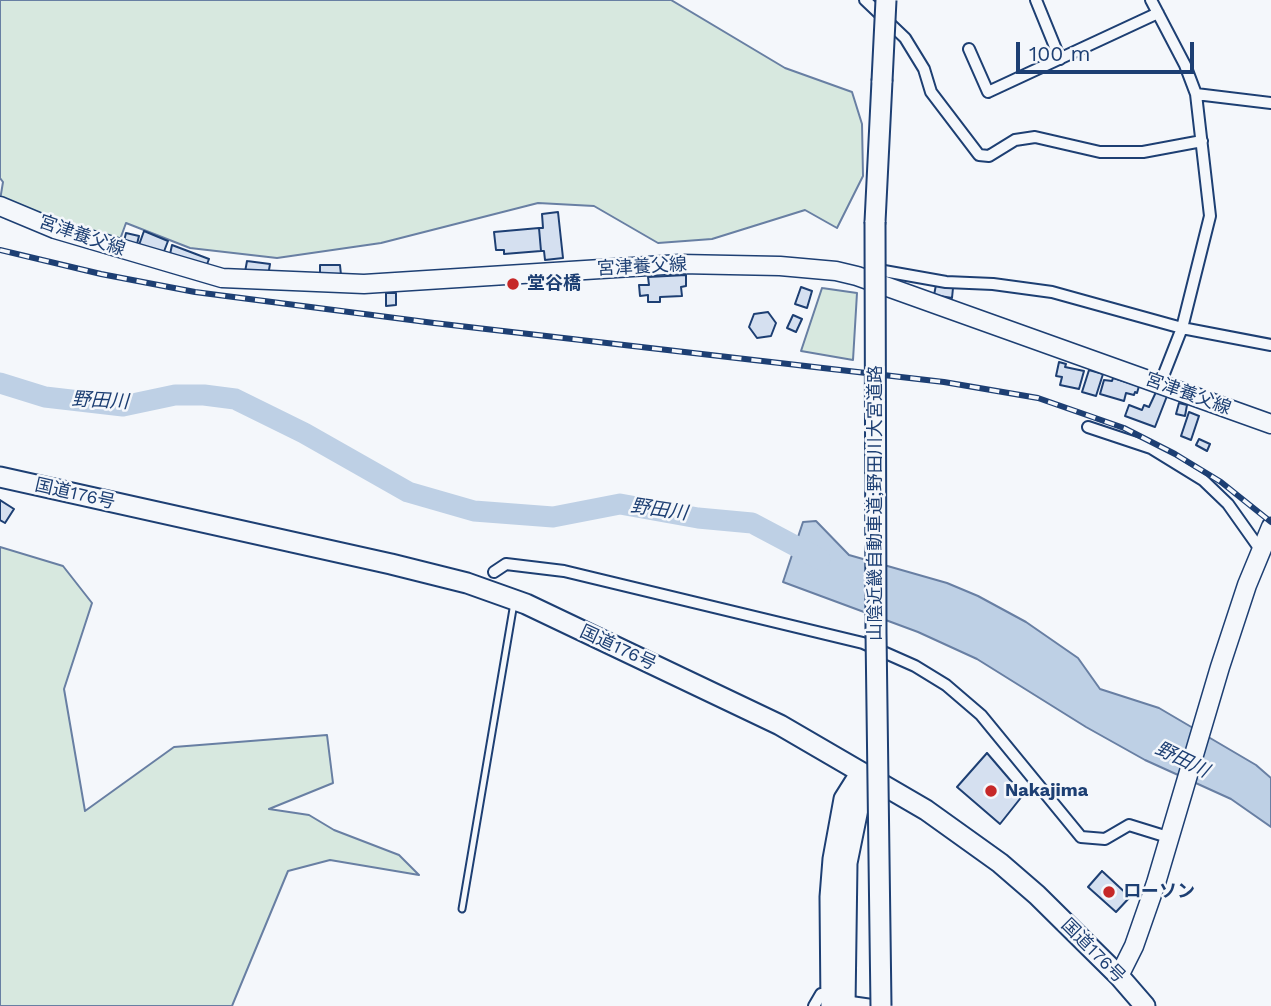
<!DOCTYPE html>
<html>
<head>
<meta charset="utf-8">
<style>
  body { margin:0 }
  #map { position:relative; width:1271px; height:1006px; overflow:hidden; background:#f4f7fb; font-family:"Work Sans",sans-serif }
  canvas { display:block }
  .scale { position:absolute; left:1016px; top:42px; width:178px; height:32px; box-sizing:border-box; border:4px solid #1d3f73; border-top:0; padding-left:9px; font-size:21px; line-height:24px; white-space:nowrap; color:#1d3f73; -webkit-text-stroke:5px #f4f7fb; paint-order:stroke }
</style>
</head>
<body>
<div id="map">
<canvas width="1271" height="1006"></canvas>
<div class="scale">100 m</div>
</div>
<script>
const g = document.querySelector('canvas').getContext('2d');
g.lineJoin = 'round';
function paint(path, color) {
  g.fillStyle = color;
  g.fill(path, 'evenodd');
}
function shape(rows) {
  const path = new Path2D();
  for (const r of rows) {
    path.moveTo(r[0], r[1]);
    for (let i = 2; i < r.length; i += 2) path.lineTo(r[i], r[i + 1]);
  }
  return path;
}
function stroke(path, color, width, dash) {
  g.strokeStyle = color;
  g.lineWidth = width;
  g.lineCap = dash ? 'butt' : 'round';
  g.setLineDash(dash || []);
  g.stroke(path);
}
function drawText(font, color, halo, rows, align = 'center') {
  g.font = font + ' "Work Sans","Noto Sans JP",sans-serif';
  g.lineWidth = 5;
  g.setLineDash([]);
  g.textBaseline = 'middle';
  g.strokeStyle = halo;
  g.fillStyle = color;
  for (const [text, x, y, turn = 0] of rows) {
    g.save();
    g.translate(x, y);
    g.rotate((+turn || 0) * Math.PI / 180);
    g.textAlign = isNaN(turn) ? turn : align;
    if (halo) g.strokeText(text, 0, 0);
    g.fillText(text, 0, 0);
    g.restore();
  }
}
const green = shape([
  [0,0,671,0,785,68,852,92,862,124,863,176,837,228,805,210,712,239,658,243,594,206,538,203,381,243,277,258,190,248,126,223,118,245,0,200,3,182,0,178,0,0],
  [822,288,857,293,853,360,801,351,822,288],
  [0,547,63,566,92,603,64,689,85,811,174,747,327,735,333,783,269,809,309,815,334,830,399,855,419,875,330,860,288,871,232,1006,0,1006,0,547]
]);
const water = shape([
  [816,521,849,555,947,583,978,596,1026,622,1078,658,1100,689,1159,708,1256,765,1271,778,1271,827,1231,799,1145,760,1086,727,977,659,918,632,783,582,803,522,816,521]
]);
const river = shape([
  [0,383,45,397,123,406,175,395,204,395,235,399,304,433,408,492,474,511,553,517,620,504,698,518,752,523,820,559]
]);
const building = shape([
  [558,212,563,258,545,260,544,251,541,251,539,228,543,228,542,214,558,212],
  [539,228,541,251,504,254,504,250,496,250,494,232,539,228],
  [144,231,168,241,163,254,139,245,144,231],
  [126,233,139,236,136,248,123,245,126,233],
  [172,245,209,259,206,267,169,259,172,245],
  [247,261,270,264,268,276,245,272,247,261],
  [320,265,340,265,341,275,320,276,320,265],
  [686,275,686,286,681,287,682,296,660,297,660,302,648,302,648,295,640,296,639,285,649,285,648,277,686,275],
  [936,285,953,288,952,298,934,295,936,285],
  [801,287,812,291,807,308,795,304,801,287],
  [386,293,396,293,396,305,386,306,386,293],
  [768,312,776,323,771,336,757,338,749,327,754,314,768,312],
  [793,315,802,319,796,332,787,328,793,315],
  [1059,362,1066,364,1065,367,1084,371,1079,389,1060,385,1062,377,1056,376,1059,362],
  [1089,370,1103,374,1096,396,1082,392,1089,370],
  [1113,378,1139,386,1137,393,1135,392,1134,395,1126,393,1124,401,1100,394,1104,380,1112,381,1113,378],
  [1156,392,1167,396,1155,427,1125,416,1129,405,1142,410,1144,405,1149,407,1156,392],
  [1179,403,1187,405,1185,416,1176,414,1179,403],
  [1189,412,1199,416,1191,440,1181,436,1189,412],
  [1199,439,1210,444,1207,451,1196,445,1199,439],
  [0,500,14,509,5,523,0,520,0,500],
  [987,753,1023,795,1000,824,957,787,987,753],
  [1102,871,1130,897,1116,912,1088,887,1102,871]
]);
const lane = shape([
  [462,909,514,603]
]);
const street = shape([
  [865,0,905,38,924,69,931,92,979,155,989,156,1015,140,1035,137,1100,152,1143,152,1202,141],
  [1036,0,1060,59],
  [1151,0,1185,65,1196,94,1210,216,1182,328,1160,384],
  [969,49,988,92,1158,13],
  [1196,94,1271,103],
  [873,273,884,271,946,282,993,284,1052,292,1182,328,1271,345],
  [1088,427,1151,448,1203,480,1228,504,1262,552],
  [494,572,506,564,564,571,863,643,915,666,946,685,981,715,1081,837,1105,839,1129,825,1171,838],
  [851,1002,879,1006],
  [814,1006,821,994,826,995]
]);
const primary = shape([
  [0,206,55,229,222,278,364,284,680,264,780,266,836,271,857,276,1271,424],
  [1119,976,1134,946,1156,883,1220,667,1247,585,1271,527]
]);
const highway = shape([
  [875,222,882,81],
  [0,477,391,564,467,583,526,604,780,725,926,810,1000,863,1037,895,1119,976,1145,1006],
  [831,1006,830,897,833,859,844,799,861,772],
  [845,1006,847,863,858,809,860,776]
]);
const rail = shape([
  [0,250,101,274,195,292,434,323,944,382,1038,398,1124,428,1175,454,1221,482,1271,522]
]);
const highwayBridge = shape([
  [882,81,886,0],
  [875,222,876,633,881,1006]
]);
const markers = [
  [513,284,7,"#c62828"],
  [991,791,7,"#c62828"],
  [1109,892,7,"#c62828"]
];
const streetNames = [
  ["宮津養父線",82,236,19],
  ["宮津養父線",642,267,-3],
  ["宮津養父線",1188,394,20],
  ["国道176号",75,494,13],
  ["山陰近畿自動車道;野田川大宮道路",876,503,-90],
  ["国道176号",618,648,25],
  ["国道176号",1093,951,45]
];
const poiNames = [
  ["堂谷橋",527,284],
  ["Nakajima",1005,791],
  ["ローソン",1123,892]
];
const waterNames = [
  ["野田川",100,401,3],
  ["野田川",659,510,8],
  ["野田川",1182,760,26]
];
paint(green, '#d7e8df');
stroke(green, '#687fa3', 2);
paint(water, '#bed0e5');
stroke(water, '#687fa3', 2);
stroke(river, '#bed0e5', 21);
paint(building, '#d5e0f0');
stroke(building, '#1d3f73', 2);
stroke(lane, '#1d3f73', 9);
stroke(street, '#1d3f73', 14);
stroke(primary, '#1d3f73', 21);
stroke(highway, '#1d3f73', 23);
stroke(lane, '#f4f7fb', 5);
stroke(street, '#f4f7fb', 10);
stroke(primary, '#f4f7fb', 18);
stroke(highway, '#f4f7fb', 19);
stroke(rail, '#1d3f73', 6);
stroke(rail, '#f4f7fb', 3.5, [10]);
stroke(highwayBridge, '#1d3f73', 23, []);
stroke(highwayBridge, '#f4f7fb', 19);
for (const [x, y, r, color] of markers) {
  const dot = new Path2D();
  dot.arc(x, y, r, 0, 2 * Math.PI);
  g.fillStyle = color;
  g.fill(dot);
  stroke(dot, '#f4f7fb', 2.5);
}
drawText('18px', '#1d3f73', '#f4f7fb', streetNames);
drawText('bold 18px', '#1d3f73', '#f4f7fb', poiNames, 'left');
drawText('italic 19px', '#1d3f73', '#f4f7fb', waterNames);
</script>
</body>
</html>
